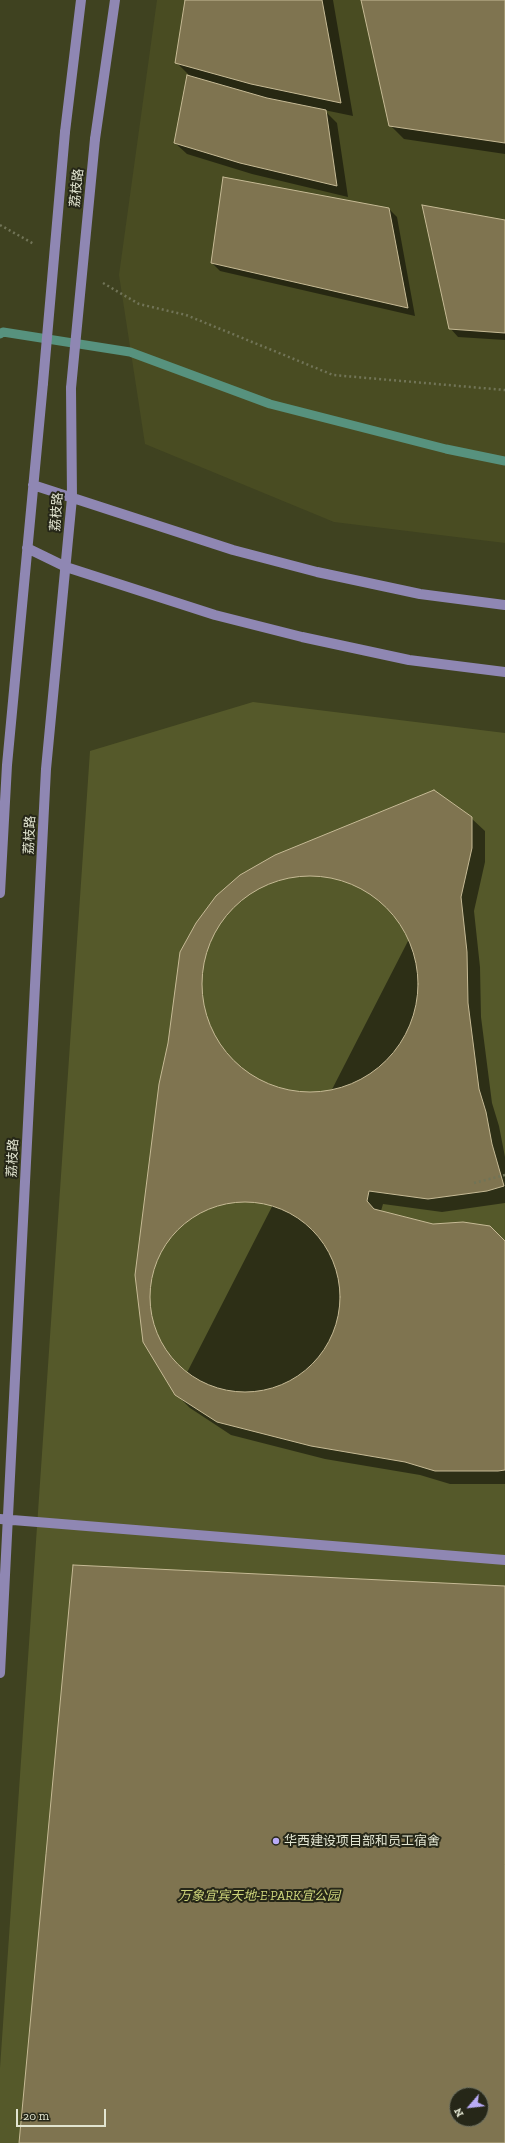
<!DOCTYPE html>
<html>
<head>
<meta charset="utf-8">
<style>
  body { margin:0 }
  #map { position:relative; width:505px; height:2143px; overflow:hidden; background:#3f4220; font-family:"Zilla Slab",serif }
  canvas { display:block }
  .north { position:absolute; left:449px; top:2087px; width:40px; height:40px; box-sizing:border-box; background:#262718; border:1px solid #717362; border-radius:50%; rotate:242deg; font-size:11px; font-weight:700; line-height:16px; text-align:center; color:#e2e5d1 }
  .north::after { content:''; display:block; margin:auto; width:14px; height:18px; background:#b9abf7; clip-path:polygon(50% 0,100% 100%,50% 72%,0 100%) }
  .scale { position:absolute; left:16px; top:2109px; width:90px; height:18px; box-sizing:border-box; border:2px solid #e2e5d1; border-top:0; padding-left:5px; font-size:12px; line-height:14px; white-space:nowrap; color:#e2e5d1; -webkit-text-stroke:3px #262718; paint-order:stroke }
</style>
</head>
<body>
<div id="map">
<canvas width="505" height="2143"></canvas>
<div class="north">N</div>
<div class="scale">20 m</div>
</div>
<script>
const g = document.querySelector('canvas').getContext('2d');
g.lineJoin = 'round';
function paint(path, color) {
  g.fillStyle = color;
  g.fill(path, 'evenodd');
}
function shape(rows) {
  const path = new Path2D();
  for (const r of rows) {
    if (r.length === 3) {
      path.moveTo(r[0] + r[2], r[1]);
      path.arc(r[0], r[1], r[2], 0, 2 * Math.PI);
      continue;
    }
    path.moveTo(r[0], r[1]);
    for (let i = 2; i < r.length; i += 2) path.lineTo(r[i], r[i + 1]);
  }
  return path;
}
function stroke(path, color, width, dash) {
  g.strokeStyle = color;
  g.lineWidth = width;
  g.lineCap = dash ? 'butt' : 'round';
  g.setLineDash(dash || []);
  g.stroke(path);
}
function drawText(font, color, halo, rows, align = 'center') {
  g.font = font + ' "Zilla Slab","Noto Sans SC",serif';
  g.lineWidth = 4;
  g.setLineDash([]);
  g.textBaseline = 'middle';
  g.strokeStyle = halo;
  g.fillStyle = color;
  for (const [text, x, y, turn = 0] of rows) {
    g.save();
    g.translate(x, y);
    g.rotate((+turn || 0) * Math.PI / 180);
    g.textAlign = isNaN(turn) ? turn : align;
    if (halo) g.strokeText(text, 0, 0);
    g.fillText(text, 0, 0);
    g.restore();
  }
}
const built = shape([
  [157,0,505,0,505,543,334,522,145,444,119,275]
]);
const green = shape([
  [253,702,505,733,505,2143,0,2143,0,2068,90,751],
  [457,2095,481,2095,481,2119,457,2119]
]);
const shadow = shape([
  [186,0,333,0,353,116,324,110,337,123,348,197,252,174,187,154,175,143,191,77,176,62],
  [362,0,505,0,505,154,404,139,390,125],
  [389,209,397,217,415,316,220,271,212,263],
  [505,221,505,340,458,337,450,328],
  [471,818,485,831,485,862,474,911,480,967,481,1017,492,1103,499,1126,505,1157,505,1203,442,1212,383,1204,381,1211,505,1242,505,1484,450,1484,420,1475,325,1459,231,1435,190,1408,176,1394]
]);
const stream = shape([
  [0,334,3,332,130,352,270,404,446,449,505,461]
]);
const building = shape([
  [185,0,322,0,341,103,251,84,175,63,185,0],
  [361,0,505,0,505,143,389,126,361,0],
  [187,75,267,98,326,110,337,186,240,163,174,143,187,75],
  [223,177,389,208,408,308,211,263,223,177],
  [422,205,505,220,505,333,449,329,422,205],
  [434,790,472,817,472,848,461,897,467,952,468,1003,479,1089,486,1112,492,1144,504,1186,487,1191,428,1199,369,1191,367,1201,374,1209,433,1224,463,1222,490,1226,505,1241,505,1470,498,1471,435,1471,405,1462,311,1446,217,1422,175,1395,143,1342,135,1275,159,1084,168,1043,180,952,196,923,216,896,240,875,275,855,434,790],
  [310,984,108],
  [245,1297,95],
  [73,1565,505,1586,505,2143,19,2143,73,1565],
  [457,2095,481,2095,481,2119,457,2119,457,2095]
]);
const path = shape([
  [0,225,34,244],
  [103,283,139,304,186,315,333,375,505,390],
  [474,1183,505,1175]
]);
const minor = shape([
  [65,132,81,0],
  [95,139,115,0],
  [33,485,233,550,317,572,420,594,505,605],
  [27,548,66,567,215,615,302,637,409,660,505,672],
  [0,893,7,765,43,383],
  [0,1519,505,1560],
  [0,1673,46,769,72,498,71,388]
]);
const minorBridge = shape([
  [43,383,65,132],
  [71,388,95,139]
]);
const markers = [
  [276,1841,4,"#b9abf7"]
];
const streetNames = [
  ["荔枝路",77,188,-84],
  ["荔枝路",57,512,-86],
  ["荔枝路",30,835,-87],
  ["荔枝路",13,1158,-87]
];
const poiNames = [
  ["华西建设项目部和员工宿舍",284,1841]
];
const parkNames = [
  ["万象宜宾天地-E·PARK宜公园",259,1896]
];
paint(built, '#494c22');
paint(green, '#55592a');
paint(shadow, '#0007');
stroke(stream, '#57927e', 9);
paint(building, '#7f7450');
stroke(building, '#c6ba95', 1);
stroke(path, '#717457', 2.5, [2, 3]);
stroke(minor, '#8f87b3', 10);
stroke(minorBridge, '#8f87b3', 10);
for (const [x, y, r, color] of markers) {
  const dot = new Path2D();
  dot.arc(x, y, r, 0, 2 * Math.PI);
  g.fillStyle = color;
  g.fill(dot);
  stroke(dot, '#262718', 1.5);
}
drawText('13px', '#e2e5d1', '#262718', streetNames);
drawText('13px', '#e2e5d1', '#262718', poiNames, 'left');
drawText('italic 13px', '#ccd37a', '#262718', parkNames);
</script>
</body>
</html>
